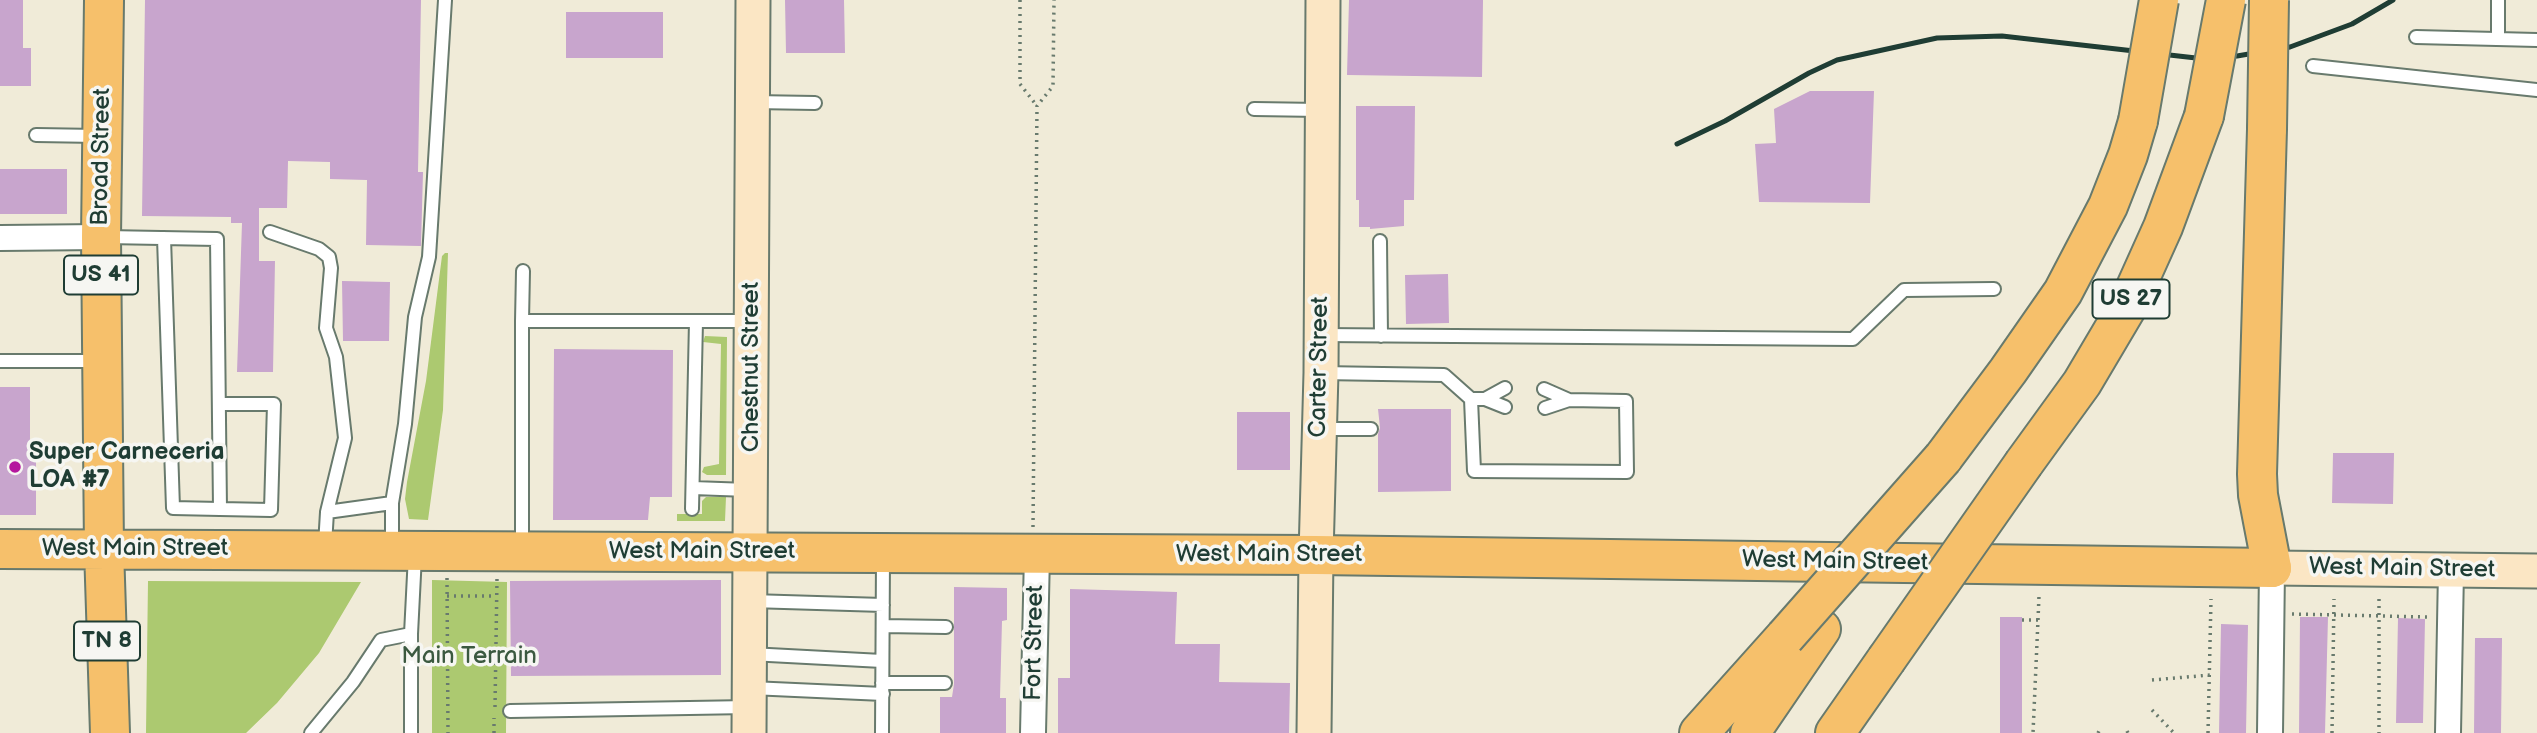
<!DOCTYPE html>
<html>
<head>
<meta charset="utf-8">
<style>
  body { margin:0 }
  canvas { display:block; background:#f0ebd8 }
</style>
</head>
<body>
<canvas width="2537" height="733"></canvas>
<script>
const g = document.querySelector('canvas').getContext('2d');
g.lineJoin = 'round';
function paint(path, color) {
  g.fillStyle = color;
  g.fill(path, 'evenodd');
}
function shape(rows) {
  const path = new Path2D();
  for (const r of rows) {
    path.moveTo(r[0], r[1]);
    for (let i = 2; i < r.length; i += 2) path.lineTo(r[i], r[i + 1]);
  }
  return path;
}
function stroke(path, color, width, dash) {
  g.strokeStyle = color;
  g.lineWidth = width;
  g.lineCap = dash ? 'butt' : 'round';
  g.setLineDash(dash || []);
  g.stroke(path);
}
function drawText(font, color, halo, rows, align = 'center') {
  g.font = font + ' "Balsamiq Sans",sans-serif';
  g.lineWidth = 7;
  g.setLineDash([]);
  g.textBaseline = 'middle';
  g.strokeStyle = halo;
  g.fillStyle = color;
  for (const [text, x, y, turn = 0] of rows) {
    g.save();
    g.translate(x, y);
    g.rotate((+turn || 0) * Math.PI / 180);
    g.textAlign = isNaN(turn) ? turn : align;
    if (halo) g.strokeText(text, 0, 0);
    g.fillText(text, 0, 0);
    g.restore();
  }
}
const green = shape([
  [445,253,448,253,443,410,428,520,409,519,405,499,407,482,426,381,442,256],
  [705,336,727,337,726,475,707,475,702,472,704,467,719,464,721,344,703,342],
  [706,497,726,497,725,521,677,521,677,514,702,514,702,501],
  [432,580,507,582,506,733,432,733],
  [148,581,361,582,319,653,277,703,246,733,146,733]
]);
const building = shape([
  [0,0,23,0,23,48,31,48,31,86,0,86],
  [145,0,421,0,418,172,423,172,421,246,366,245,367,180,330,179,330,162,288,161,287,208,259,208,259,261,275,261,273,372,237,372,242,223,231,223,231,217,142,216],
  [785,0,844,0,845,53,786,53],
  [1349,0,1483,0,1482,77,1347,75],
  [566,12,663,12,663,58,566,58],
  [1810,91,1874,91,1870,203,1759,202,1755,144,1776,143,1774,109],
  [1356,106,1415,106,1414,200,1404,200,1404,226,1370,229,1370,227,1359,227,1359,200,1356,200],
  [0,169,67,169,67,214,0,214],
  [1448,274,1449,323,1406,324,1405,275],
  [342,281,390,282,389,341,343,341],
  [554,349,673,350,672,497,650,497,648,520,553,520],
  [0,387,30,387,30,461,36,461,36,515,0,515],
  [1378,409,1451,409,1451,491,1378,492,1378,434,1380,428],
  [1237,412,1290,412,1290,470,1237,470],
  [2333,453,2394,453,2393,504,2332,503],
  [721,580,721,675,511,676,510,581],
  [954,587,1007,588,1007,620,1002,621,1000,698,1006,698,1006,733,940,733,940,697,952,697,954,684],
  [1070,589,1177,592,1175,644,1220,644,1219,682,1290,683,1289,733,1058,733,1058,678,1070,678],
  [2000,617,2022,617,2022,733,2000,733],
  [2300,617,2328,617,2325,733,2299,733],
  [2398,618,2425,619,2423,723,2396,723],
  [2221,624,2248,625,2246,733,2219,733],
  [2475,638,2502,638,2501,733,2474,733]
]);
const path = shape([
  [1020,0,1020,84,1037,106],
  [1033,527,1037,106,1053,86,1054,0],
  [447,578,448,733],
  [447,596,496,596],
  [2379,599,2379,733],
  [2292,614,2427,617],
  [2022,620,2038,620,2033,733],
  [2038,620,2039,596],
  [2152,680,2210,675],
  [495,707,497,578],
  [2152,710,2174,733],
  [2127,731,2128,733],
  [494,733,494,718],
  [2098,733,2099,731],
  [2208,733,2211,599],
  [2332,733,2334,599]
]);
const lane = shape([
  [2416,37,2537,40],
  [2498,39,2498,0],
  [2313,66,2537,90],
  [753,102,815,103],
  [1254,109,1320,110],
  [36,135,98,136],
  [270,232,319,249,329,257,331,268,326,328,336,357,345,438,327,512],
  [106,237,217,239,220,509,271,510,274,404,219,404],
  [164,238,173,508,220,509],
  [1380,241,1381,336],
  [522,321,523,271],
  [696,321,752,321],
  [1321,335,1853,339,1904,290,1994,289],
  [0,361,98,361],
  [1321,373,1444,375,1471,399,1474,471,1627,472,1626,401,1569,400,1545,408],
  [1544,389,1569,400],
  [1471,399,1485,399,1505,407],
  [1485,399,1505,388],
  [1320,429,1371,429],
  [693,488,748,490],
  [392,503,405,424,415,317,429,257,445,0],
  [325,545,327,512,392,503,392,547],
  [522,548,522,321,696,321,692,509],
  [751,601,883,605],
  [883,626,946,627],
  [750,654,882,661],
  [882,683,945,683],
  [751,688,883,694],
  [510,711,749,707],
  [311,733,353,682,381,640,411,634],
  [411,733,411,634,415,555],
  [882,733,883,558]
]);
const street = shape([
  [0,238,101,237],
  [1033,733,1037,554],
  [2270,733,2272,568],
  [2448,733,2451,570]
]);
const secondary = shape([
  [2272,568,2537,571],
  [749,733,753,0],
  [1314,733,1316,555,1321,373,1323,0]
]);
const primary = shape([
  [104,0,101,237,104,549,110,733],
  [0,549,1316,555,2272,568]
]);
const highway = shape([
  [2267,129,2257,474,2258,495,2272,568],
  [1943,458,2008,371,2063,292,2108,206,2128,155,2138,121],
  [2024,463,2082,383,2127,307,2163,227,2204,116],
  [1699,733,1785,637],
  [1750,733,1821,629],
  [1835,733,1886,660]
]);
const rail = shape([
  [1677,144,1725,121,1809,73,1837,60,1937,38,2002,36,2196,58,2237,56,2290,47,2352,24,2393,0]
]);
const highwayBridge = shape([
  [2204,116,2226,0],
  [2138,121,2159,0],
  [2267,129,2269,0],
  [1785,637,1943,458],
  [1886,660,2024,463]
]);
const markers = [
  [15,467,7,"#b5179e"]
];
const shields = [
  [101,275,74],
  [2131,299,77],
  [107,641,66]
];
const shieldNames = [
  ["US 41",101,275],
  ["US 27",2131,299],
  ["TN 8",107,641]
];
const streetNames = [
  ["Broad Street",102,157,-89],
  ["Chestnut Street",752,367,-90],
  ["Carter Street",1320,367,-89],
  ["West Main Street",135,549],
  ["West Main Street",702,552],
  ["West Main Street",1269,555],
  ["West Main Street",1835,562,1],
  ["West Main Street",2402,569,1],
  ["Fort Street",1035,643,-89]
];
const poiNames = [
  ["Super Carneceria",29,453],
  ["LOA #7",29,481]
];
const parkNames = [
  ["Main Terrain",469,657]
];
paint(green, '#acc970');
paint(building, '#c8a5cd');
stroke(lane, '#687a6d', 16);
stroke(street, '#687a6d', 28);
stroke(secondary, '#687a6d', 37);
stroke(primary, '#687a6d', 42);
stroke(highway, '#687a6d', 42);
stroke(path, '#687a6d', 3.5, [2, 5]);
stroke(lane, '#fff', 12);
stroke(street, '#fff', 24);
stroke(secondary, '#fbe6c4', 33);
stroke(primary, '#f6c06b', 38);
stroke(highway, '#f6c06b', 38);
stroke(rail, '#1f3d34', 5);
stroke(highwayBridge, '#687a6d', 42, []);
stroke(highwayBridge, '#f6c06b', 38);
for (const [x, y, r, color] of markers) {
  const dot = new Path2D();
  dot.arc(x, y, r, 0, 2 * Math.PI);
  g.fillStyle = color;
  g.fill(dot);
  stroke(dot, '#f6f6f2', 2.5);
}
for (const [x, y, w] of shields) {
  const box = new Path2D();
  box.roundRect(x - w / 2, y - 19.5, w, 39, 5);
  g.fillStyle = '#f6f6f2';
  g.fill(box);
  stroke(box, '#1f3d34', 2);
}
drawText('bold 23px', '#1f3d34', null, shieldNames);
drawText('24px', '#1f3d34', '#f6f6f2', streetNames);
drawText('bold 24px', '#1f3d34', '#f6f6f2', poiNames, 'left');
drawText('24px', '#3b5940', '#f6f6f2', parkNames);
</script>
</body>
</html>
